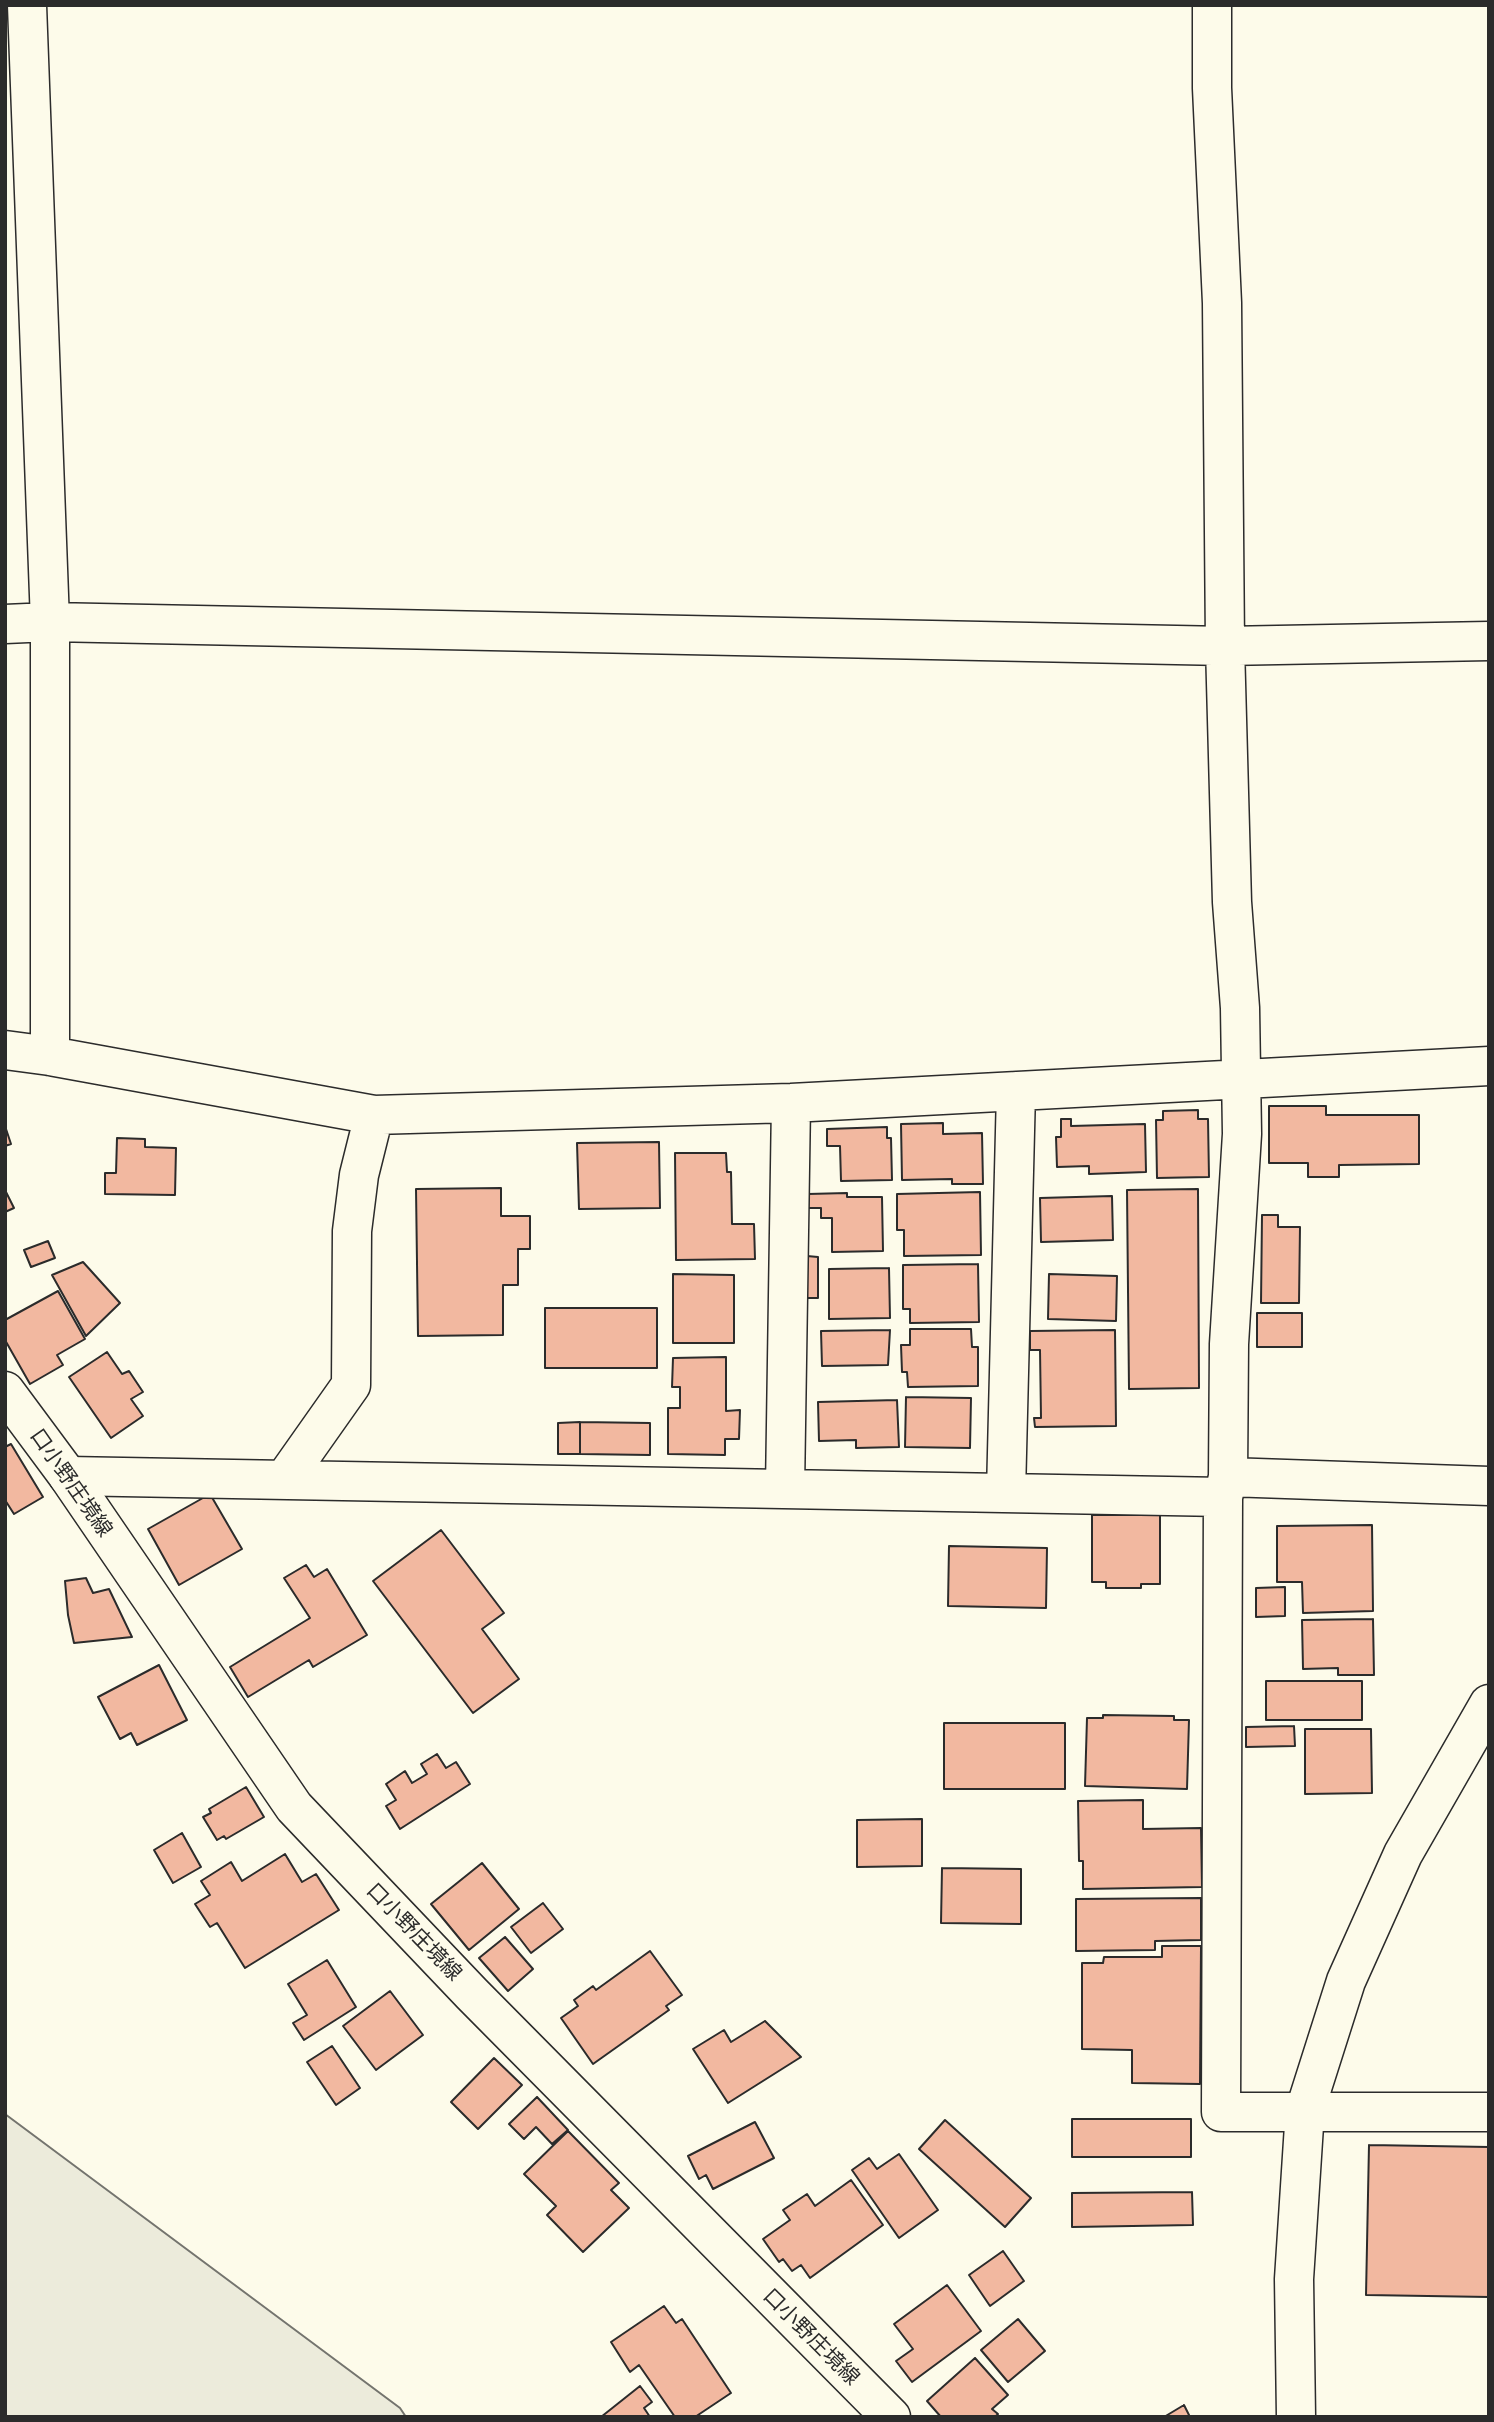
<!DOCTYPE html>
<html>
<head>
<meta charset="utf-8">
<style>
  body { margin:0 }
  #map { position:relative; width:1494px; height:2422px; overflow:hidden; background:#fdfbea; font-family:"Crimson Pro",serif }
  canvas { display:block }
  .frame { position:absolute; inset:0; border:7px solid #2b2b2b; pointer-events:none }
</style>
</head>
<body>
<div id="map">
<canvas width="1494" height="2422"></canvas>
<div class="frame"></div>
</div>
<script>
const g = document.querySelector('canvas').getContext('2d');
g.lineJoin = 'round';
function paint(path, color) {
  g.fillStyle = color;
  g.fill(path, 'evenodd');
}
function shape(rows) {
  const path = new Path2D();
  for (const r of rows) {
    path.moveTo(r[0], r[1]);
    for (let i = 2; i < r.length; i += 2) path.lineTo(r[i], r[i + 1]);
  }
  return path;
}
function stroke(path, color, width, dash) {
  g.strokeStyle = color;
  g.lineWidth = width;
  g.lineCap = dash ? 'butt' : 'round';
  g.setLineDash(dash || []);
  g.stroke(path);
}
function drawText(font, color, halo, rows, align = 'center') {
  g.font = font + ' "Crimson Pro","Noto Sans JP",serif';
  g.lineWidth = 5;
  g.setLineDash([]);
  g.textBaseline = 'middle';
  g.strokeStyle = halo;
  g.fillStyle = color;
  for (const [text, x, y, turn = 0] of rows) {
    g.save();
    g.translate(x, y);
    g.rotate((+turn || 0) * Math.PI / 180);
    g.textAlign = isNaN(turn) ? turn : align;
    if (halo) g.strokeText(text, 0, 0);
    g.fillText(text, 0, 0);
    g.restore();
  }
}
const green = shape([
  [5,2114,400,2408,406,2417,5,2417,5,2114]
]);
const building = shape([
  [1269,1106,1326,1106,1326,1115,1419,1115,1419,1164,1339,1165,1339,1177,1308,1177,1308,1163,1269,1163,1269,1106],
  [1198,1110,1198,1119,1208,1119,1209,1177,1157,1178,1156,1120,1163,1120,1163,1111,1198,1110],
  [1061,1119,1071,1119,1071,1126,1145,1124,1146,1172,1089,1174,1089,1166,1057,1167,1056,1137,1061,1137,1061,1119],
  [943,1123,943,1134,982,1133,983,1184,952,1184,952,1179,902,1180,901,1124,943,1123],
  [5,1126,11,1144,5,1146,5,1126],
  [887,1127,887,1138,891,1138,892,1180,841,1181,840,1146,827,1146,827,1129,887,1127],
  [117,1138,145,1139,145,1147,176,1148,175,1195,105,1194,105,1173,116,1173,117,1138],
  [659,1142,660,1208,579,1209,577,1143,659,1142],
  [675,1153,726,1153,727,1172,731,1172,732,1224,754,1224,755,1259,676,1260,675,1153],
  [501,1188,501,1216,530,1216,530,1249,518,1249,518,1285,503,1285,503,1335,418,1336,416,1189,501,1188],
  [1198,1189,1199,1388,1129,1389,1127,1190,1198,1189],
  [5,1190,14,1208,5,1212,5,1190],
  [980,1192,981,1255,904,1256,904,1230,897,1230,897,1194,980,1192],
  [847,1193,847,1197,882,1197,883,1251,832,1252,832,1218,821,1218,821,1208,808,1208,808,1194,847,1193],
  [1112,1196,1113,1240,1041,1242,1040,1198,1112,1196],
  [1262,1215,1278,1215,1278,1227,1300,1227,1299,1303,1261,1303,1262,1215],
  [48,1241,55,1258,31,1267,24,1250,48,1241],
  [807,1256,818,1257,818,1298,807,1298,807,1256],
  [83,1262,120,1303,86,1336,52,1275,83,1262],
  [978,1264,979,1322,910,1323,910,1309,903,1309,903,1265,978,1264],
  [889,1268,890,1318,829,1319,829,1269,889,1268],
  [673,1274,734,1275,734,1343,673,1343,673,1274],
  [1049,1274,1117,1276,1116,1321,1048,1319,1049,1274],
  [58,1291,85,1339,57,1355,63,1365,30,1384,5,1340,5,1320,58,1291],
  [545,1308,657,1308,657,1368,545,1368,545,1308],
  [1257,1313,1302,1313,1302,1347,1257,1347,1257,1313],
  [910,1329,971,1329,972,1347,978,1347,978,1386,908,1387,907,1372,902,1372,901,1345,910,1345,910,1329],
  [890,1330,888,1365,822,1366,821,1331,890,1330],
  [1115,1330,1116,1426,1035,1427,1034,1418,1041,1418,1040,1350,1030,1350,1030,1331,1115,1330],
  [107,1352,122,1374,129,1371,143,1392,131,1399,143,1416,111,1438,69,1377,107,1352],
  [726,1357,726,1411,740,1410,739,1439,725,1439,725,1455,668,1454,668,1408,680,1408,680,1387,672,1387,673,1358,726,1357],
  [906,1397,971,1398,970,1448,905,1447,906,1397],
  [897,1400,899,1447,856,1448,856,1440,819,1441,818,1402,897,1400],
  [580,1422,580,1454,558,1454,558,1423,580,1422],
  [580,1422,650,1423,650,1455,580,1454,580,1422],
  [11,1444,43,1497,14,1514,5,1500,5,1447,11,1444],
  [210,1494,242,1549,179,1585,148,1529,210,1494],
  [1092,1515,1160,1515,1160,1584,1141,1584,1141,1588,1106,1588,1106,1582,1092,1582,1092,1515],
  [1372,1525,1373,1611,1303,1613,1302,1582,1277,1582,1277,1526,1372,1525],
  [441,1530,504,1613,482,1629,519,1679,473,1713,373,1581,441,1530],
  [949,1546,1047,1548,1046,1608,948,1606,949,1546],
  [306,1565,314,1577,327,1569,367,1635,313,1667,309,1660,248,1697,230,1667,310,1618,284,1578,306,1565],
  [86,1578,93,1593,109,1589,132,1637,74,1643,68,1615,65,1581,86,1578],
  [1285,1587,1285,1616,1256,1617,1256,1588,1285,1587],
  [1373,1619,1374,1675,1338,1675,1338,1668,1303,1669,1302,1620,1373,1619],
  [159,1665,187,1720,137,1745,131,1733,120,1739,98,1697,159,1665],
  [1266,1681,1362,1681,1362,1720,1266,1720,1266,1681],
  [1103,1715,1174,1716,1174,1720,1189,1720,1187,1789,1085,1786,1087,1718,1103,1718,1103,1715],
  [944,1723,1065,1723,1065,1789,944,1789,944,1723],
  [1294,1726,1295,1746,1246,1747,1246,1727,1294,1726],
  [1305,1729,1371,1729,1372,1793,1305,1794,1305,1729],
  [437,1754,446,1768,456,1762,470,1784,400,1829,386,1806,396,1800,386,1784,405,1771,412,1783,427,1774,421,1764,437,1754],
  [246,1787,264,1817,226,1839,224,1836,217,1840,203,1817,211,1813,209,1809,246,1787],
  [1143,1800,1143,1829,1201,1828,1202,1887,1083,1889,1083,1861,1079,1861,1078,1801,1143,1800],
  [922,1819,922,1866,857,1867,857,1820,922,1819],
  [182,1833,201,1867,173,1883,154,1850,182,1833],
  [285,1854,302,1882,316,1874,339,1910,245,1968,217,1923,210,1927,195,1904,210,1895,201,1881,231,1862,242,1881,285,1854],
  [482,1863,519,1909,469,1950,431,1904,482,1863],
  [942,1868,1021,1869,1021,1924,941,1923,942,1868],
  [1201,1898,1201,1940,1155,1941,1155,1950,1076,1951,1076,1899,1201,1898],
  [543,1903,563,1929,531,1953,511,1927,543,1903],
  [505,1937,533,1969,508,1991,479,1958,505,1937],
  [1162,1946,1201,1946,1200,2084,1132,2083,1132,2050,1082,2049,1082,1963,1103,1963,1104,1957,1162,1957,1162,1946],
  [650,1951,682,1995,666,2006,669,2010,593,2064,561,2018,578,2006,574,2000,593,1986,596,1990,650,1951],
  [327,1960,356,2007,304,2040,293,2023,307,2015,288,1984,327,1960],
  [390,1991,423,2035,376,2070,343,2026,390,1991],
  [765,2021,801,2057,728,2103,693,2049,724,2030,731,2042,765,2021],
  [332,2046,360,2088,336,2105,307,2062,332,2046],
  [494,2058,522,2085,478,2129,451,2102,494,2058],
  [537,2097,568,2130,552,2144,536,2127,524,2139,509,2124,537,2097],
  [1072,2119,1191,2119,1191,2157,1072,2157,1072,2119],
  [945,2120,1031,2198,1005,2227,919,2149,945,2120],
  [755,2122,774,2158,713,2189,706,2175,699,2179,688,2156,755,2122],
  [568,2131,619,2183,611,2190,629,2208,583,2252,547,2215,556,2206,524,2174,568,2131],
  [1369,2145,1489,2147,1489,2297,1366,2295,1369,2145],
  [899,2154,938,2210,899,2238,852,2170,869,2158,877,2169,899,2154],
  [851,2180,883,2225,810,2278,801,2265,792,2271,783,2259,779,2262,763,2239,790,2220,783,2210,807,2194,815,2206,851,2180],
  [1192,2192,1193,2225,1072,2227,1072,2193,1192,2192],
  [1003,2251,1024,2281,990,2306,969,2275,1003,2251],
  [947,2285,981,2331,912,2382,896,2361,913,2349,894,2324,947,2285],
  [664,2306,676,2323,682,2319,731,2393,695,2417,675,2417,639,2365,630,2372,611,2342,664,2306],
  [1018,2319,1045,2351,1008,2382,981,2350,1018,2319],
  [975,2358,1008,2395,992,2409,998,2414,995,2417,941,2417,927,2401,975,2358],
  [640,2386,652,2402,644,2408,650,2417,601,2417,640,2386],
  [1184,2405,1190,2417,1164,2417,1184,2405]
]);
const minor = shape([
  [27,5,50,622,50,1056],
  [1212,5,1212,88,1222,303,1225,646,1232,902,1240,1008,1242,1134,1229,1344,1228,1477],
  [5,624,50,622,1225,646,1489,641],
  [5,1050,50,1056,374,1115,791,1103,1489,1066],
  [68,1476,1223,1497,1228,1477,1489,1486],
  [284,1480,351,1385,352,1231,359,1175,374,1115],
  [785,1489,791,1103],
  [1006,1493,1016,1091],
  [1223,1497,1221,2112,1489,2112]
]);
const tertiary = shape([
  [1296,2417,1294,2279,1305,2110,1346,1981,1403,1854,1489,1704]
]);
const secondary = shape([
  [5,1391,68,1476,294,1807,472,1994,891,2417]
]);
const streetNames = [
  ["口小野庄境線",71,1483,55],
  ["口小野庄境線",414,1932,46],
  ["口小野庄境線",811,2337,45]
];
paint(green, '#ecebdb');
stroke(green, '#74746e', 2);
paint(building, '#f2b8a0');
stroke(building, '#2b2b2b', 2);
stroke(minor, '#2b2b2b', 41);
stroke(tertiary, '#2b2b2b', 41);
stroke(secondary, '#2b2b2b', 41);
stroke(minor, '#fdfbea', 38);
stroke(tertiary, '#fdfbea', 38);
stroke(secondary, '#fdfbea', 38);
drawText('21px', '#2b2b2b', '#fdfbea', streetNames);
</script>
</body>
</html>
